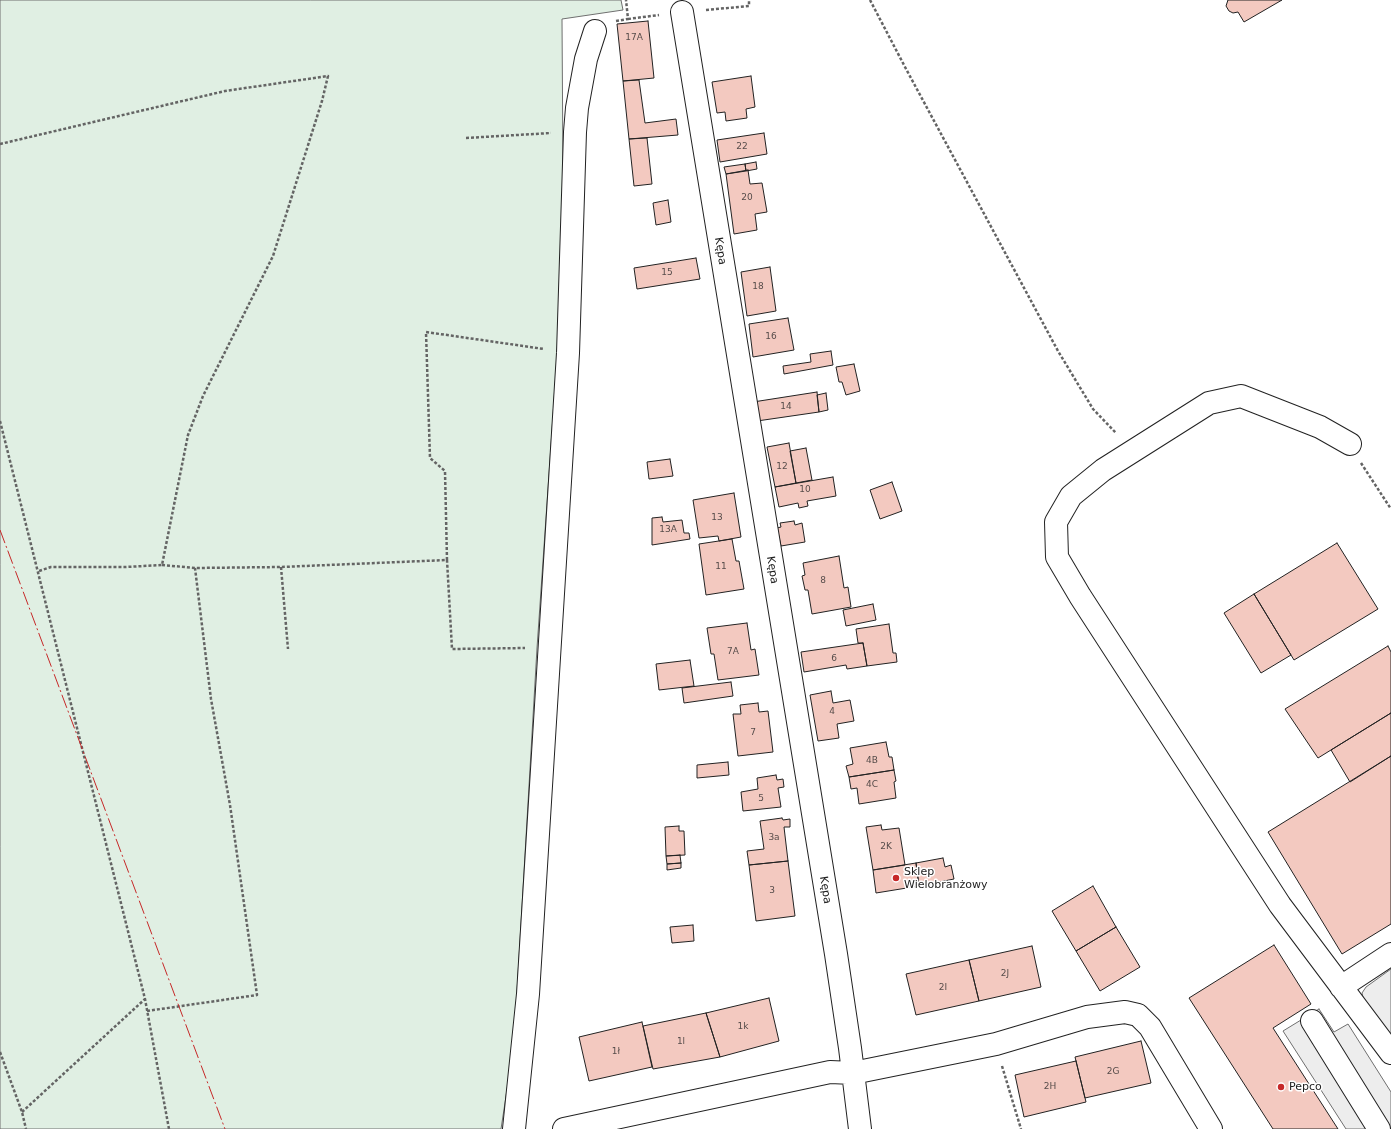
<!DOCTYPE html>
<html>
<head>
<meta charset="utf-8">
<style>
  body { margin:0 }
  canvas { display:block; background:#fff }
</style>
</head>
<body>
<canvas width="1391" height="1129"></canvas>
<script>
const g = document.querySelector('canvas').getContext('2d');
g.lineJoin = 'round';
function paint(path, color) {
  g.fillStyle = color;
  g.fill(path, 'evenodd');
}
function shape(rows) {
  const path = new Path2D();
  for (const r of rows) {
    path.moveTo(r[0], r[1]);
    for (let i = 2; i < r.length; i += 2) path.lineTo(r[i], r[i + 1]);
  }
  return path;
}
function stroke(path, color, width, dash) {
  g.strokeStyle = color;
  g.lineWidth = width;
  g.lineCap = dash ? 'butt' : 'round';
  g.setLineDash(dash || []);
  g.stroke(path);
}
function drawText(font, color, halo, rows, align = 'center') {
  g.font = font + ' "DejaVu Sans",sans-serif';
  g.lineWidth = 3;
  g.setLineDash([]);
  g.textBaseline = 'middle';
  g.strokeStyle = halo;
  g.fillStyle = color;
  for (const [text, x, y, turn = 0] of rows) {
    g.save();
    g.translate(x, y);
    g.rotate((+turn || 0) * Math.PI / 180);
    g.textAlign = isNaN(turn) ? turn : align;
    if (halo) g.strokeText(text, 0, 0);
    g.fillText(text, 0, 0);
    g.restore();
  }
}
const green = shape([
  [0,0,621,0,623,10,562,19,563,175,559,329,537,648,514,1044,501,1129,0,1129,0,0]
]);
const parking = shape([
  [1391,969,1391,1039,1365,1006,1362,993,1366,987,1391,969],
  [1319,1009,1334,1032,1348,1024,1391,1092,1391,1129,1346,1129,1283,1031,1319,1009]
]);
const building = shape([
  [1228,0,1282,0,1244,22,1238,12,1233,13,1229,11,1226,6,1228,0],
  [648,21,654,78,623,81,617,24,648,21],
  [751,76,755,107,746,109,747,118,726,121,725,112,717,113,712,82,751,76],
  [639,80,645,123,676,119,678,135,629,139,623,81,639,80],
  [764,133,767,154,720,162,717,140,764,133],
  [647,138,652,184,634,186,629,139,647,138],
  [756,162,757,169,746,171,745,164,756,162],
  [745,164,746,171,726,174,724,167,745,164],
  [748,170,750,184,762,183,767,212,755,214,757,230,734,234,726,174,748,170],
  [668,200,671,222,656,225,653,203,668,200],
  [696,258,700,279,637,289,634,268,696,258],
  [770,267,776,311,747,316,741,272,770,267],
  [788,318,794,350,753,357,749,324,788,318],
  [831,351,833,365,784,374,783,366,811,362,810,354,831,351],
  [854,364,860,391,846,395,842,382,839,382,836,367,854,364],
  [817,392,819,412,757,421,753,402,817,392],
  [826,393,828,410,819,412,817,395,826,393],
  [789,443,796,483,775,487,767,447,789,443],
  [806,448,812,480,796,483,790,451,806,448],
  [670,459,673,476,649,479,647,462,670,459],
  [833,477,836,496,807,501,808,506,799,508,798,503,779,507,775,487,833,477],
  [892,482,902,511,880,519,870,490,892,482],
  [734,493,741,537,719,541,718,536,699,538,693,500,734,493],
  [662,517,663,522,682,520,684,533,689,533,690,539,652,545,652,518,662,517],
  [794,521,795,525,802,523,805,542,781,546,777,528,781,527,780,523,794,521],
  [732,539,736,561,739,561,744,589,706,595,699,544,732,539],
  [1337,543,1378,609,1294,660,1254,594,1337,543],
  [839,556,844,588,848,587,851,607,812,614,808,590,805,590,802,576,805,575,803,563,839,556],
  [1254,594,1291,655,1261,673,1224,613,1254,594],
  [873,604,876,620,846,626,843,610,873,604],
  [747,623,751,650,755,649,759,675,718,680,714,654,711,654,707,628,747,623],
  [889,624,893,653,896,653,897,662,867,666,863,643,858,643,856,629,889,624],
  [863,643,867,666,847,669,846,665,804,672,801,652,863,643],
  [1388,646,1391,652,1391,713,1318,758,1285,709,1388,646],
  [690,660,694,686,659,690,656,664,690,660],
  [731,682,733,696,684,703,682,688,731,682],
  [831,691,833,703,850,700,854,721,837,724,839,738,818,741,810,695,831,691],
  [758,703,759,712,768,711,773,752,738,756,733,714,741,714,740,705,758,703],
  [1391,713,1391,756,1350,782,1331,750,1391,713],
  [886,742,889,757,892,757,894,770,849,777,846,766,853,764,850,748,886,742],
  [1391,756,1391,924,1342,954,1268,832,1391,756],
  [728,762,729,775,697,778,697,765,728,762],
  [894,770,896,781,894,782,896,798,859,804,857,788,851,789,849,777,894,770],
  [776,775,777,780,783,779,784,787,778,788,781,807,743,811,741,792,758,789,757,778,776,775],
  [782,818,783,820,790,819,790,827,784,827,788,861,749,865,747,851,764,849,760,821,782,818],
  [881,825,882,830,899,828,905,865,873,870,866,827,881,825],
  [679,826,679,831,684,831,685,855,666,856,665,827,679,826],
  [680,855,681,863,667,864,666,856,680,855],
  [943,858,945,867,951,865,954,879,919,886,916,863,943,858],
  [788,861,795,916,756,921,749,865,788,861],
  [681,863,681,868,667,870,667,864,681,863],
  [916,863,919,886,876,893,873,870,916,863],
  [1093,886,1116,927,1076,951,1052,911,1093,886],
  [693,925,694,941,672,943,670,927,693,925],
  [1116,927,1140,967,1100,991,1076,951,1116,927],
  [1274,945,1311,1004,1273,1028,1338,1129,1273,1129,1189,998,1274,945],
  [1032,946,1041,987,979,1001,969,960,1032,946],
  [969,960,979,1001,916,1015,906,974,969,960],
  [769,998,779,1041,720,1057,706,1013,769,998],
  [706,1013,720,1057,653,1069,643,1026,706,1013],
  [642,1022,652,1067,589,1081,579,1037,642,1022],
  [1141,1041,1151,1083,1085,1098,1075,1057,1141,1041],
  [1076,1061,1086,1102,1024,1117,1015,1075,1076,1061]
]);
const path = shape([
  [870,0,905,67,1058,351,1093,409,1116,433],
  [706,10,749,6,749,0],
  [628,19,659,15],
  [616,21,628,19,626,0],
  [466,138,551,133],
  [0,144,225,91,328,76,322,101,273,256,203,396,188,435,162,565,126,567,51,567,39,571],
  [0,421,145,999,169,1129],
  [1361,463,1391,509],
  [447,560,445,471,430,458,426,332,544,349],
  [162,565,195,568,281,567,447,560,452,649,525,648],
  [281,567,288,649],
  [147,1011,257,995,230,805,211,699,195,568],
  [0,1052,22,1112,26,1129],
  [1002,1066,1021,1129],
  [22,1112,145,999]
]);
const minor = shape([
  [682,12,836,954,850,1048,860,1129],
  [1350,444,1320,427,1241,396,1209,403,1103,470,1071,496,1056,522,1057,557,1080,596,1280,905,1391,1053],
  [1341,987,1391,954],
  [1312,1021,1379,1129],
  [514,1129,528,994,568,353,575,132,577,108,586,59,595,31],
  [564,1129,830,1072,853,1073,996,1044,1087,1017,1125,1012,1138,1015,1150,1027,1211,1129]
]);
const power = shape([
  [0,530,225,1129]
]);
const markers = [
  [896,878,4,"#c62828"],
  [1281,1087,4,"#c62828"]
];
const numberNames = [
  ["17A",634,38],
  ["22",742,147],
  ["20",747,198],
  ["15",667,273],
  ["18",758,287],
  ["16",771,337],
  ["14",786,407],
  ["12",782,467],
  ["10",805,490],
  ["13",717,518],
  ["13A",668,530],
  ["11",721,567],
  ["8",823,581],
  ["7A",733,652],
  ["6",834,659],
  ["4",832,712],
  ["7",753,733],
  ["4B",872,761],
  ["4C",872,785],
  ["5",761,799],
  ["3a",774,838],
  ["2K",886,847],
  ["3",772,891],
  ["2J",1005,974],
  ["2I",943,988],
  ["1k",743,1027],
  ["1l",681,1042],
  ["1ł",616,1052],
  ["2G",1113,1072],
  ["2H",1050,1087]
];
const streetNames = [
  ["Kępa",720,251,81],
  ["Kępa",772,570,81],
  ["Kępa",825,890,81]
];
const poiNames = [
  ["Sklep",904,872],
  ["Wielobranżowy",904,885],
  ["Pepco",1289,1087]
];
paint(green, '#e0efe3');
stroke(green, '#6f6f6f', 1);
paint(parking, '#ededed');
stroke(parking, '#6f6f6f', 1);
paint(building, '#f3c9c0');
stroke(building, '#222', 1);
stroke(minor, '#222', 24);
stroke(path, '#646464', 2.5, [3, 2]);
stroke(minor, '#fff', 22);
stroke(power, '#c62828', 1, [14, 3, 2, 3]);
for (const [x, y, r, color] of markers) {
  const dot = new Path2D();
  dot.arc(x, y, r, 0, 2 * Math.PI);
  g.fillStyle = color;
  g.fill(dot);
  stroke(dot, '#fff', 1.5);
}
drawText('9px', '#564c4a', null, numberNames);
drawText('11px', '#222', '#fff', streetNames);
drawText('11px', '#222', '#fff', poiNames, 'left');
</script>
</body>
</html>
